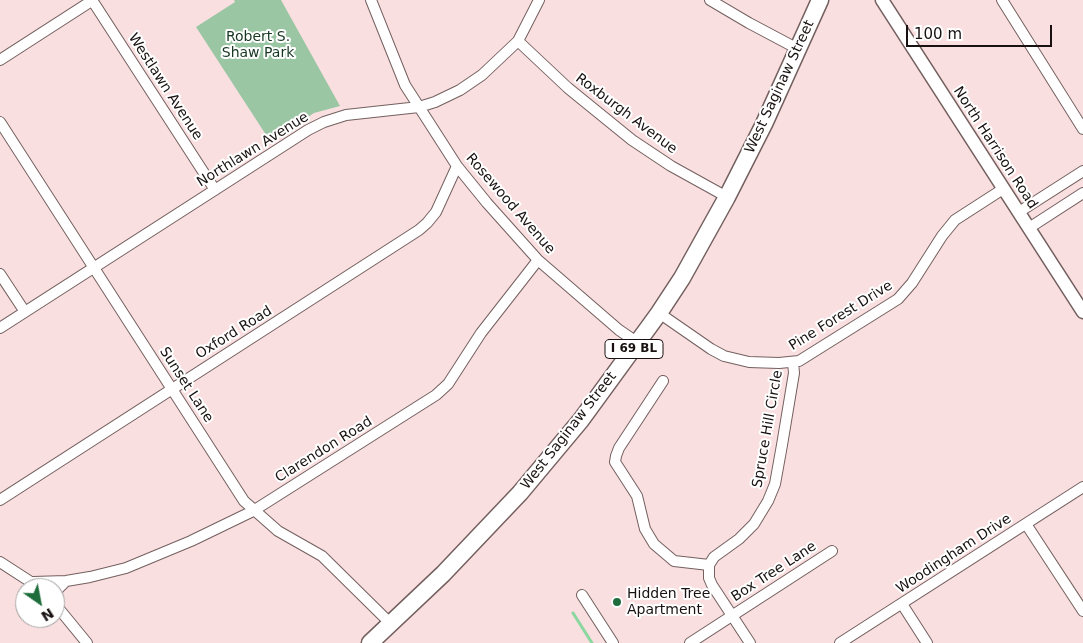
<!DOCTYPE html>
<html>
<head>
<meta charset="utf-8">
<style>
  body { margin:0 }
  #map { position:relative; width:1083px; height:643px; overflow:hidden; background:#f9dfdf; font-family:"DejaVu Sans",sans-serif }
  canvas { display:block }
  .north { position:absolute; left:15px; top:578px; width:50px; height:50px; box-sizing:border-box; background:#fff; border:1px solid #a3a0a0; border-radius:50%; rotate:147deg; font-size:14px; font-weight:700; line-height:20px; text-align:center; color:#191111 }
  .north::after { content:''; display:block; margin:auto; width:18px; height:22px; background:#1f6d3c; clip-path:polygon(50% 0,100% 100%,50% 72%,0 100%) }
  .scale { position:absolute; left:906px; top:25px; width:146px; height:22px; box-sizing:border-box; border:2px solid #191111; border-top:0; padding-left:6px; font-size:15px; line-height:18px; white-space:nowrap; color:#191111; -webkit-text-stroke:4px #fff; paint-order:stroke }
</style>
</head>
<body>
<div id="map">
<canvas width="1083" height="643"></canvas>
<div class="north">N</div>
<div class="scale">100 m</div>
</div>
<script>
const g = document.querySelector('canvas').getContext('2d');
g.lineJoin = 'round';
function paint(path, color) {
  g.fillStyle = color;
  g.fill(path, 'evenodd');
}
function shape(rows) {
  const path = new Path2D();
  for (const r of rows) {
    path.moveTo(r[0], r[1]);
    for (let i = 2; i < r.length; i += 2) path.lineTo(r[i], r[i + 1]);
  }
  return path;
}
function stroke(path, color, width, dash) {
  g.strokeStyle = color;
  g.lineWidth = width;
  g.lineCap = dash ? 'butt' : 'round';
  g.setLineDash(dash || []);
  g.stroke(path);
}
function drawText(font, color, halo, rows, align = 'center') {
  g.font = font + ' "DejaVu Sans",sans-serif';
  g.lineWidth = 4;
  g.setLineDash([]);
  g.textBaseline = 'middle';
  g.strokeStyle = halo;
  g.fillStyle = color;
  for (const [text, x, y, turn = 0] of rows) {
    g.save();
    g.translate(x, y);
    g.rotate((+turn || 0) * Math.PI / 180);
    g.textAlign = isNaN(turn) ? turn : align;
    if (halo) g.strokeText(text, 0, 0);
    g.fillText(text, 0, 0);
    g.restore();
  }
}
const green = shape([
  [234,0,281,0,340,106,314,113,270,141,196,27,235,2]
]);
const stream = shape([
  [573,613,592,643]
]);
const minor = shape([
  [92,0,215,190],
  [371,0,405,85,457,166,487,203,538,260,619,330,638,343],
  [710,0,749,23,798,49],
  [1002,0,1083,129],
  [518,41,568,88,632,140,671,166,727,197],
  [0,60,93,0],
  [0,122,244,501,278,531,322,556,391,624],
  [1019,212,1083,171],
  [1029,228,1083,193],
  [0,274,25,312],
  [659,313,711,349,724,356,749,362,779,363,799,361,898,299,912,283,942,236,955,220,1003,189],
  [0,328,308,130,324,122,346,115,419,107,435,102,460,90,482,75,518,41,539,0],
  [663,381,619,448,616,456,615,462,637,496,645,529,654,544,674,561,709,565],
  [0,500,419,230,427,223,436,212,457,166],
  [1026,524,1083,611],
  [0,562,37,586],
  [709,565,714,557,739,539,754,524,768,501,775,484,782,445,794,373,793,362],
  [709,565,709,578,712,585,750,643],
  [33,582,66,581,90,577,126,568,191,541,253,511,436,395,448,384,481,333,538,260],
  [55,595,56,591,66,581],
  [582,595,613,643],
  [55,604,87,643],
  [902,604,927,643],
  [690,643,832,551],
  [840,643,1083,487]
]);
const tertiary = shape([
  [882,0,1083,312]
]);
const primary = shape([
  [370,643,443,574,520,493,581,420,659,313,682,278,727,197,764,124,820,0]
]);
const markers = [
  [617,602,5,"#1f6d3c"]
];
const shields = [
  [634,349,58]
];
const shieldNames = [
  ["I 69 BL",634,349]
];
const parkNames = [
  ["Robert S.",258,37],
  ["Shaw Park",258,53]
];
const streetNames = [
  ["Westlawn Avenue",165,87,57],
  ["West Saginaw Street",780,87,-65],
  ["Roxburgh Avenue",626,114,37],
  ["North Harrison Road",995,148,57],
  ["Northlawn Avenue",253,150,-32],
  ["Rosewood Avenue",510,204,49],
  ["Pine Forest Drive",841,316,-32],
  ["Oxford Road",234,333,-32],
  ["Sunset Lane",186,385,57],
  ["Spruce Hill Circle",768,429,-80],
  ["West Saginaw Street",569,431,-52],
  ["Clarendon Road",324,450,-32],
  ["Woodingham Drive",954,554,-33],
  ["Box Tree Lane",774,572,-33]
];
const poiNames = [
  ["Hidden Tree",627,594],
  ["Apartment",627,610]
];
paint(green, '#9ac6a4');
stroke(stream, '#8ad79f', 3);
stroke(minor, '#745f5f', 12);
stroke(tertiary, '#745f5f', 15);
stroke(primary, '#745f5f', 19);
stroke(minor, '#fff', 10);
stroke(tertiary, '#fff', 12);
stroke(primary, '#fff', 16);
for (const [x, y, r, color] of markers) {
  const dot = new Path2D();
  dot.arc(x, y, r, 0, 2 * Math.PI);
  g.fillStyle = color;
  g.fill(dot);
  stroke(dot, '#fff', 2);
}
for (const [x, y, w] of shields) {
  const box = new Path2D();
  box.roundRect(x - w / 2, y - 9.5, w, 19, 4);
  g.fillStyle = '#fff';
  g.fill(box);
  stroke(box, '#191111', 1);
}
drawText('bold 12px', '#191111', null, shieldNames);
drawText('14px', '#163620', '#fff', parkNames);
drawText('14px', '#191111', '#fff', streetNames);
drawText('14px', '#191111', '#fff', poiNames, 'left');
</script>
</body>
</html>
